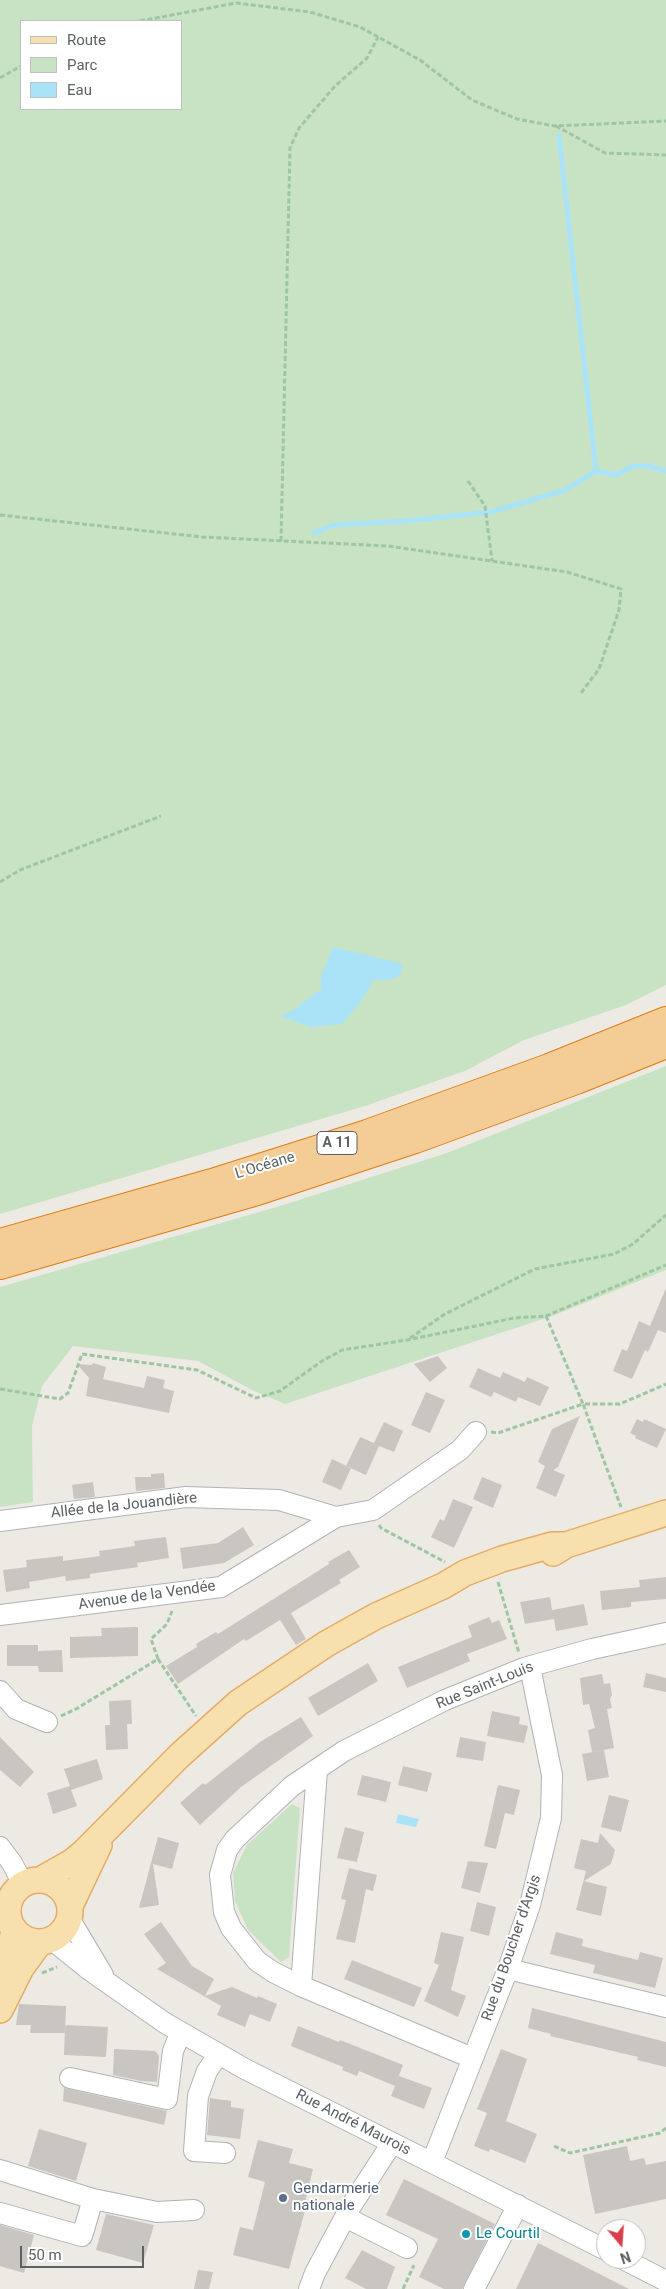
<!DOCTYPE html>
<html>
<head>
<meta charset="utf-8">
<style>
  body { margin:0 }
  #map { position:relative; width:666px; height:2289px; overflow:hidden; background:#edeae4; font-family:Roboto,sans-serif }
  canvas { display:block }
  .legend { position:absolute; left:20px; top:20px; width:162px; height:90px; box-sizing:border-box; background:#fff; border:1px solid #bec0c1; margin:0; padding:6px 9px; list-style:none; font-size:15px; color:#5c6163 }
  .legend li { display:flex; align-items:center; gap:10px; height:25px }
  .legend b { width:25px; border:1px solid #bec0c1 }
  .north { position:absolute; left:596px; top:2219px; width:50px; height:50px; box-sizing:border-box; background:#fff; border:1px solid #bec0c1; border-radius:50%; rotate:162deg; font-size:14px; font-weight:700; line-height:20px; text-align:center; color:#5c6163 }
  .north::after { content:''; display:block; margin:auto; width:18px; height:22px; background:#da3d4b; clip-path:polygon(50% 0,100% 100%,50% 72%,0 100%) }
  .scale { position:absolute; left:20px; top:2246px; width:124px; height:22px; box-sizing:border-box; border:2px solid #5c6163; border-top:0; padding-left:6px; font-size:15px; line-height:18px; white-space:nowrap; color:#5c6163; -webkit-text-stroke:4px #fff; paint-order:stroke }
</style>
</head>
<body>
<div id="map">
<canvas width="666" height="2289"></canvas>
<ul class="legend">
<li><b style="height:6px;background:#f8e0ae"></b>Route</li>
<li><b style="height:14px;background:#c8e3c3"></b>Parc</li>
<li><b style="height:14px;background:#aae3f8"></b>Eau</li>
</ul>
<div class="north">N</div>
<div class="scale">50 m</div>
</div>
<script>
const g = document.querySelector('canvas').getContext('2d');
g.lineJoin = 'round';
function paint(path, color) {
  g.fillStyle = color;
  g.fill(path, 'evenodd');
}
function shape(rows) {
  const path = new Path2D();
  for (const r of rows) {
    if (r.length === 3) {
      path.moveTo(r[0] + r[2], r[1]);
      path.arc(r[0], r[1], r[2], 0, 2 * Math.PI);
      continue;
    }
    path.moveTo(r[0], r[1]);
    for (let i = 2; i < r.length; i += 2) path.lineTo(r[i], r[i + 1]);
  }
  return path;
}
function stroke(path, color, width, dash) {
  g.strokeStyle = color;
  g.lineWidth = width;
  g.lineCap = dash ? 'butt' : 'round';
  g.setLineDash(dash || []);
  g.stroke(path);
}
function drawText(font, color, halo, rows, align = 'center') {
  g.font = font + ' Roboto,sans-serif';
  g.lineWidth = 4;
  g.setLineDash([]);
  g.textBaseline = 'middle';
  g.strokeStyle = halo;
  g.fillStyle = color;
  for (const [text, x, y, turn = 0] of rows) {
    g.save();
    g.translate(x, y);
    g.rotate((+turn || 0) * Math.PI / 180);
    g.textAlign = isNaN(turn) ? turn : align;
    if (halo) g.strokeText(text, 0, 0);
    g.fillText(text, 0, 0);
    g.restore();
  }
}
const green = shape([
  [0,0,666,0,666,985,626,1005,524,1040,465,1071,365,1106,0,1214],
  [21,21,181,21,181,109,21,109],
  [666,1066,666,1270,552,1316,285,1404,252,1390,198,1361,73,1346,42,1386,32,1426,33,1502,0,1507,0,1287,280,1206,447,1153],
  [292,1804,300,1808,289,1957,281,1962,248,1930,235,1901,233,1873,247,1845]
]);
const water = shape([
  [333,947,403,964,400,975,390,980,374,980,360,1003,342,1024,311,1027,280,1016,295,1009,321,989,321,976],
  [398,1814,419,1819,416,1827,396,1823]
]);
const stream = shape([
  [596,471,616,475,633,466,648,466,666,471],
  [314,533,334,525,405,521,491,512,565,490,596,471,559,136]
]);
const building = shape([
  [666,1288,666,1333,658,1330,648,1352,645,1350,632,1379,613,1371,622,1349,627,1351,639,1321,650,1326],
  [438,1356,447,1368,430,1382,414,1364],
  [93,1363,106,1367,103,1379,144,1388,147,1376,165,1380,163,1388,174,1391,169,1413,86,1396,89,1378,77,1364,92,1365],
  [478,1368,500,1378,503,1372,525,1382,527,1377,549,1387,540,1406,518,1397,516,1402,494,1392,491,1397,469,1387],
  [426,1392,445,1400,430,1433,411,1425],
  [580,1416,558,1467,553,1470,565,1475,556,1497,536,1488,545,1466,538,1462,552,1429],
  [637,1419,643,1422,644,1419,666,1429,657,1448,635,1438,636,1436,630,1433],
  [384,1422,403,1431,394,1452,379,1446,366,1475,346,1466,360,1437,374,1443],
  [332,1459,351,1468,341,1490,322,1482],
  [164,1473,165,1488,136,1491,135,1477,151,1477,151,1474],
  [482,1477,502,1485,493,1508,473,1499],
  [93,1482,95,1497,74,1499,72,1485],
  [453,1499,473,1507,454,1548,431,1537,440,1519,444,1521],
  [243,1527,254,1545,224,1563,183,1569,180,1548,218,1543],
  [166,1537,169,1558,137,1563,138,1567,90,1574,90,1578,66,1581,65,1576,29,1582,30,1588,6,1592,3,1570,27,1567,26,1560,63,1556,63,1561,100,1556,99,1551,135,1546,134,1541],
  [349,1550,360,1567,339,1580,341,1583,291,1613,306,1639,296,1645,280,1620,246,1641,244,1639,178,1684,166,1666,197,1647,196,1644,216,1632,218,1634,329,1564,328,1562],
  [666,1577,666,1599,631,1602,631,1607,602,1610,600,1591,640,1587,639,1580],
  [550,1597,552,1610,584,1604,588,1625,556,1631,554,1619,525,1624,520,1602],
  [489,1617,492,1623,499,1620,507,1639,467,1654,470,1661,407,1688,398,1667,472,1637,468,1626],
  [138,1627,138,1656,70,1658,70,1637,102,1636,101,1628],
  [7,1645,38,1645,38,1651,62,1650,63,1672,39,1672,38,1666,7,1666],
  [368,1663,378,1681,318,1716,308,1698],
  [646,1673,666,1678,666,1692,643,1687],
  [602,1674,604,1684,610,1683,612,1695,610,1699,612,1708,607,1709,614,1748,592,1752,588,1730,595,1728,589,1704,583,1705,580,1678],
  [131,1700,132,1724,127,1724,128,1749,106,1750,105,1725,110,1725,109,1701],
  [492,1711,520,1717,519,1724,528,1726,524,1743,487,1736],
  [301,1717,313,1736,241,1787,200,1825,180,1803,203,1783,205,1785,260,1742],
  [0,1737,34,1772,20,1787,0,1770],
  [460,1737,486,1742,483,1761,456,1757],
  [604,1750,609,1777,587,1781,582,1754],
  [97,1759,103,1779,71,1790,77,1806,53,1814,47,1793,70,1786,64,1769],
  [403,1766,432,1773,427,1792,398,1785],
  [362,1775,391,1782,386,1802,357,1795],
  [498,1785,520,1790,514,1815,505,1813,496,1849,484,1846],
  [609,1795,629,1800,621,1832,601,1827],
  [345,1827,364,1832,357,1862,337,1858],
  [600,1833,615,1850,611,1864,584,1881,607,1887,601,1916,576,1910,586,1871,574,1868,581,1839,598,1843],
  [158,1837,179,1843,172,1869,153,1864,159,1905,139,1908],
  [468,1861,488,1863,480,1893,461,1888],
  [349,1868,377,1875,373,1891,366,1889,355,1943,336,1939,346,1900,341,1899],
  [477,1902,496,1907,489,1936,470,1931],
  [161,1922,192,1966,214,1979,205,1996,232,1987,257,1998,258,1996,277,2004,270,2022,250,2014,245,2027,217,2015,221,2006,157,1969,166,1963,144,1934],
  [441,1932,464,1937,451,1990,466,1996,458,2017,424,2001,439,1965,434,1963],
  [556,1932,583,1939,582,1946,638,1960,640,1952,663,1958,655,1988,593,1973,595,1965,550,1954],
  [352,1960,422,1988,414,2007,344,1979],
  [19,2004,66,2006,65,2033,30,2033,31,2025,16,2025],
  [532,2008,666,2042,666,2067,637,2060,638,2057,550,2036,551,2034,528,2028],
  [65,2025,108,2027,106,2057,64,2055],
  [298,2026,339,2042,340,2040,403,2065,395,2086,359,2071,357,2076,342,2070,343,2067,291,2046],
  [114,2049,155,2051,159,2056,157,2082,141,2081,113,2075],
  [501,2049,527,2059,506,2121,537,2134,525,2163,490,2149,489,2152,474,2146,487,2113,477,2109],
  [399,2076,432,2088,424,2109,391,2096],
  [64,2088,167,2111,164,2125,63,2101],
  [210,2098,231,2101,231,2107,244,2109,240,2139,207,2135],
  [39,2129,87,2143,76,2181,28,2166],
  [258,2140,293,2149,289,2163,313,2169,304,2206,306,2207,289,2269,233,2255,240,2227,253,2230,265,2182,248,2177],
  [627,2146,630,2161,644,2158,646,2165,666,2161,666,2199,595,2214,583,2155],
  [404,2179,495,2224,462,2289,444,2289,419,2277,438,2239,386,2215],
  [106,2214,154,2225,143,2263,96,2250],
  [0,2225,34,2235,24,2273,0,2266],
  [538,2243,576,2262,629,2289,516,2289],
  [362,2250,395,2267,387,2289,366,2289,345,2278],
  [198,2270,213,2272,209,2289,194,2289]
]);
const path = shape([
  [140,21,236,3,310,12,360,27,420,60,472,100,517,119,555,126,666,121],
  [0,78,21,66],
  [556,126,605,153,666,155],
  [468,481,485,506,492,561],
  [0,515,202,537,388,546,567,572,621,589,619,610,599,669,581,693],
  [281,541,290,148,299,128,335,86,367,58,378,37],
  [0,882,20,870,161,816],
  [546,1316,583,1404,620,1404,666,1384],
  [410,1338,445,1314,535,1269,614,1254,633,1244,666,1215],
  [0,1389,60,1399,68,1393,82,1354,197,1370,256,1398,280,1391,322,1361,342,1350,407,1340,514,1318,546,1316,666,1265],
  [491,1432,498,1433,583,1404,621,1507],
  [379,1525,381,1528,445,1562],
  [498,1582,519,1653],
  [158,1659,151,1639,167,1624,172,1611],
  [61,1716,76,1709,158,1659,196,1716],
  [42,1973,57,1967],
  [554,2146,570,2153,660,2133,666,2128],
  [403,2289,414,2265]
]);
const minor = shape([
  [0,1521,186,1497,279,1500,336,1517],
  [0,1615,221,1587,336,1517,373,1510,460,1450,476,1432],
  [0,1691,16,1709,47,1722],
  [0,1847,12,1863,23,1884],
  [69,1918,103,1975],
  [51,1939,88,1969,165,2023,245,2069,606,2250],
  [508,1969,666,2007],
  [301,1986,317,1770],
  [219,2054,207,2071,198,2096,194,2151,225,2153],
  [472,2058,301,1986,273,1972,257,1961,231,1928,224,1912,220,1875,227,1850,235,1839,292,1786,344,1751,445,1700,524,1668,592,1649,666,1633],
  [70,2078,167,2099,173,2051,181,2032],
  [432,2162,508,1969,530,1905,551,1818,552,1775,530,1667],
  [0,2170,93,2199,82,2236,0,2213],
  [93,2199,157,2212,194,2210],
  [345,2217,407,2248],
  [623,2259,666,2281],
  [309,2289,315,2273,351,2206,392,2143],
  [474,2289,518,2205]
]);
const major = shape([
  [553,1553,566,1545,666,1513],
  [42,1879,72,1862,84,1852,179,1756,238,1703,326,1644,376,1616,443,1586,465,1573,502,1559,552,1545,566,1545],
  [39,1911,31],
  [70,1906,99,1845],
  [1,1993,14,1930],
  [0,2010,21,1968,40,1942]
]);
const highway = shape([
  [0,1243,212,1183,367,1134,549,1068,666,1021],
  [0,1265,257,1191,415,1139,576,1080,666,1044]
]);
const markers = [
  [283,2198,5,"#5c6f8a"],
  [466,2234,5,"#0f9aa8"]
];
const shields = [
  [337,1143,40]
];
const shieldNames = [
  ["A 11",337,1143]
];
const streetNames = [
  ["L’Océane",265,1166,-17],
  ["Allée de la Jouandière",124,1506,-6],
  ["Avenue de la Vendée",147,1596,-8],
  ["Rue Saint-Louis",485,1686,-22],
  ["Rue du Boucher d'Argis",512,1948,-71],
  ["Rue André Maurois",353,2123,27]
];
const serviceNames = [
  ["Gendarmerie",293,2189],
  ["nationale",293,2206]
];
const cultureNames = [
  ["Le Courtil",476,2234]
];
paint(green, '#c8e3c3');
paint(water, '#aae3f8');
stroke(stream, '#aae3f8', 5);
paint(building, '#c9c5c1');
stroke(minor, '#afb3b5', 22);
stroke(major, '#e5ac65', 28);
stroke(highway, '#de7d13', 30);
stroke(path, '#9ec6a2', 3, [5, 2.5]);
stroke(minor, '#fff', 20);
stroke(major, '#f8e0ae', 25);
stroke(highway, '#f4cc95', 28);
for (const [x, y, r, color] of markers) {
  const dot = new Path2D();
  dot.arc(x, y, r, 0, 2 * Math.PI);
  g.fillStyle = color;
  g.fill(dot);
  stroke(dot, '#fff', 2);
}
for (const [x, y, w] of shields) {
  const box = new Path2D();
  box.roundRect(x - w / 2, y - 11.5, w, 23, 4);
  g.fillStyle = '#fff';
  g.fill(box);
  stroke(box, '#5c6163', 1);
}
drawText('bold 14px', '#5c6163', null, shieldNames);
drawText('15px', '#5c6163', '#fff', streetNames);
drawText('15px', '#4e5e75', '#fff', serviceNames, 'left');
drawText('15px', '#0d838f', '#fff', cultureNames, 'left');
</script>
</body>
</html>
